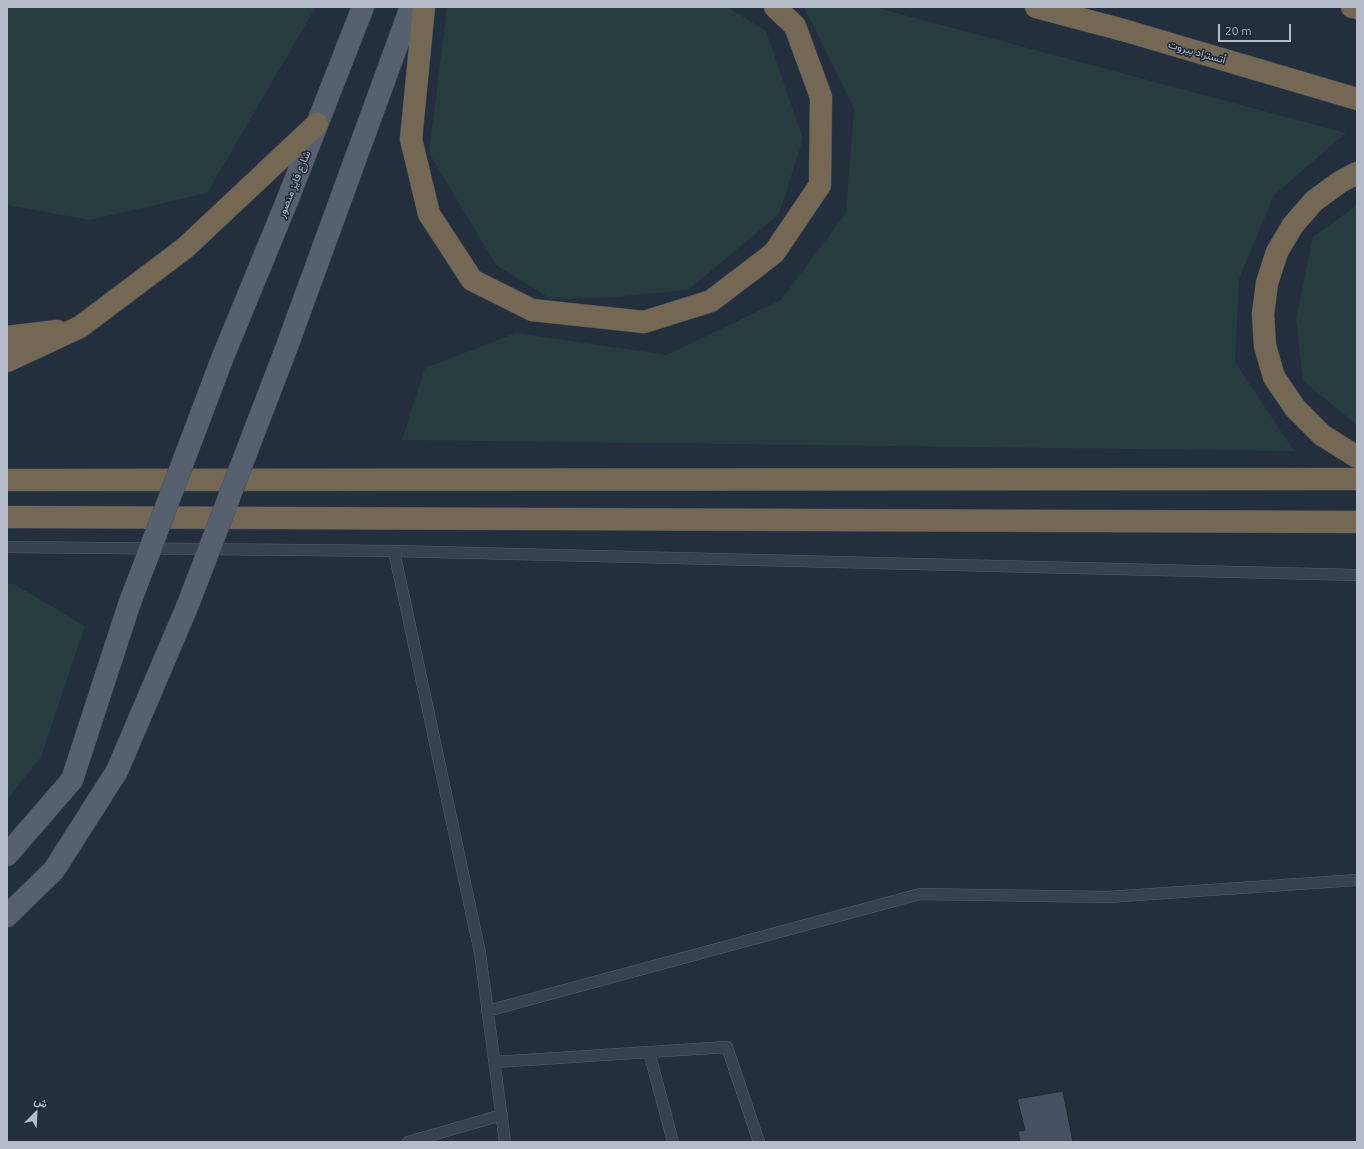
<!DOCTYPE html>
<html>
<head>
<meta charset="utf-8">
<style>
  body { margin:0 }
  #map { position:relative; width:1364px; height:1149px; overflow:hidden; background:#242f3e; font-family:Ubuntu,Vazirmatn,sans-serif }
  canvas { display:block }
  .frame { position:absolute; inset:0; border:8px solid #b4bcc9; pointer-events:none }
  .north { position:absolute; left:16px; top:1093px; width:40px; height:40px; -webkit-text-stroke:3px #1d2633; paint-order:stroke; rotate:24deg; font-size:11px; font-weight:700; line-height:16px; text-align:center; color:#b4bcc9 }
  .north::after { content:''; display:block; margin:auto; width:14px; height:18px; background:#b4bcc9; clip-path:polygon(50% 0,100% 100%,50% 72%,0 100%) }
  .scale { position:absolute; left:1218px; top:24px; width:73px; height:18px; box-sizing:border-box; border:2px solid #b4bcc9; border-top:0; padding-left:5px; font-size:12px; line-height:14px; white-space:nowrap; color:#b4bcc9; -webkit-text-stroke:3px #1d2633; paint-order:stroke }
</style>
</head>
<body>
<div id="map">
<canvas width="1364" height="1149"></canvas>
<div class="frame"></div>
<div class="north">ش</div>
<div class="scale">20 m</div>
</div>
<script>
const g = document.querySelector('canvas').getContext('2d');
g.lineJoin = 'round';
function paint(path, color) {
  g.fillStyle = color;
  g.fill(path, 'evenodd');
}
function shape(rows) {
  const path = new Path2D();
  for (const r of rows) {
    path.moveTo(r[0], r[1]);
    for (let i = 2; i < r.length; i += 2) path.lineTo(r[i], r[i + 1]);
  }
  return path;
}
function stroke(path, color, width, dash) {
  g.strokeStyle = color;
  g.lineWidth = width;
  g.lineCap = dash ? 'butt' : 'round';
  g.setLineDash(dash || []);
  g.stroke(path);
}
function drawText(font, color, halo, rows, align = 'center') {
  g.font = font + ' Ubuntu,Vazirmatn,sans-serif';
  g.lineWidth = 3;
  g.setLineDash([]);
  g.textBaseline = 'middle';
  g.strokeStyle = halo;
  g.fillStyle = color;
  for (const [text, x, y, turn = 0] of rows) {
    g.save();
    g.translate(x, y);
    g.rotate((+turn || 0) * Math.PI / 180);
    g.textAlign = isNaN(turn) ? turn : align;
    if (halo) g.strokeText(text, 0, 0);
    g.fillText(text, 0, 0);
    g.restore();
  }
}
const green = shape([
  [7,7,316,7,207,193,90,220,7,205],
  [447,7,727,7,766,31,803,139,779,214,688,290,605,298,551,299,496,265,429,153],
  [804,7,874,7,1346,133,1274,195,1239,279,1235,362,1294,451,402,440,425,368,516,333,667,355,781,300,846,213,854,109],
  [1357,205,1357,425,1303,381,1296,319,1313,237],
  [7,584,14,584,85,626,41,757,7,800]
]);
const building = shape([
  [1063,1091,1073,1142,1020,1142,1018,1131,1025,1130,1017,1099,1063,1091]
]);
const lane = shape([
  [7,547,394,551,1357,575],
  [394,551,480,953,505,1142],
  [487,1011,920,894,1108,897,1357,880],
  [649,1052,673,1142],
  [495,1062,727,1047,759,1142],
  [408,1142,502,1115]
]);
const primary = shape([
  [286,349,411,7],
  [222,359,287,201,363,7],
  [7,855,72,780,129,605],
  [7,916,54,870,117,771,187,607]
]);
const highway = shape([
  [424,7,411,139,429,214,472,280,532,310,644,322,711,301,774,253,820,185,821,97,795,26,775,7],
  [1036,7,1123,30,1357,99],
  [1352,7,1357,8],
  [1357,173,1340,182,1314,201,1293,225,1277,252,1267,283,1263,314,1265,346,1274,377,1295,408,1322,435,1357,457],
  [7,337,57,331],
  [7,361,80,327,185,248,317,124],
  [7,480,1357,479],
  [7,517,1357,522]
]);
const primaryBridge = shape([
  [129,605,222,359],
  [187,607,286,349]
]);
const streetNames = [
  ["أتستراد بيروت",1197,52,16],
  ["شارع فايز منصور",294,184,-68]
];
paint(green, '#263c3f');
paint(building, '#455162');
stroke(building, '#1f2835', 1);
stroke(lane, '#565f6c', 12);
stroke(primary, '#414a57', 23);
stroke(highway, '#434c59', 23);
stroke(lane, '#38414e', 11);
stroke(primary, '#56606e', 22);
stroke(highway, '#746855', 22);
stroke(primaryBridge, '#414a57', 23, []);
stroke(primaryBridge, '#56606e', 22);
drawText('11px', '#b4bcc9', '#1d2633', streetNames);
</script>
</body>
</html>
